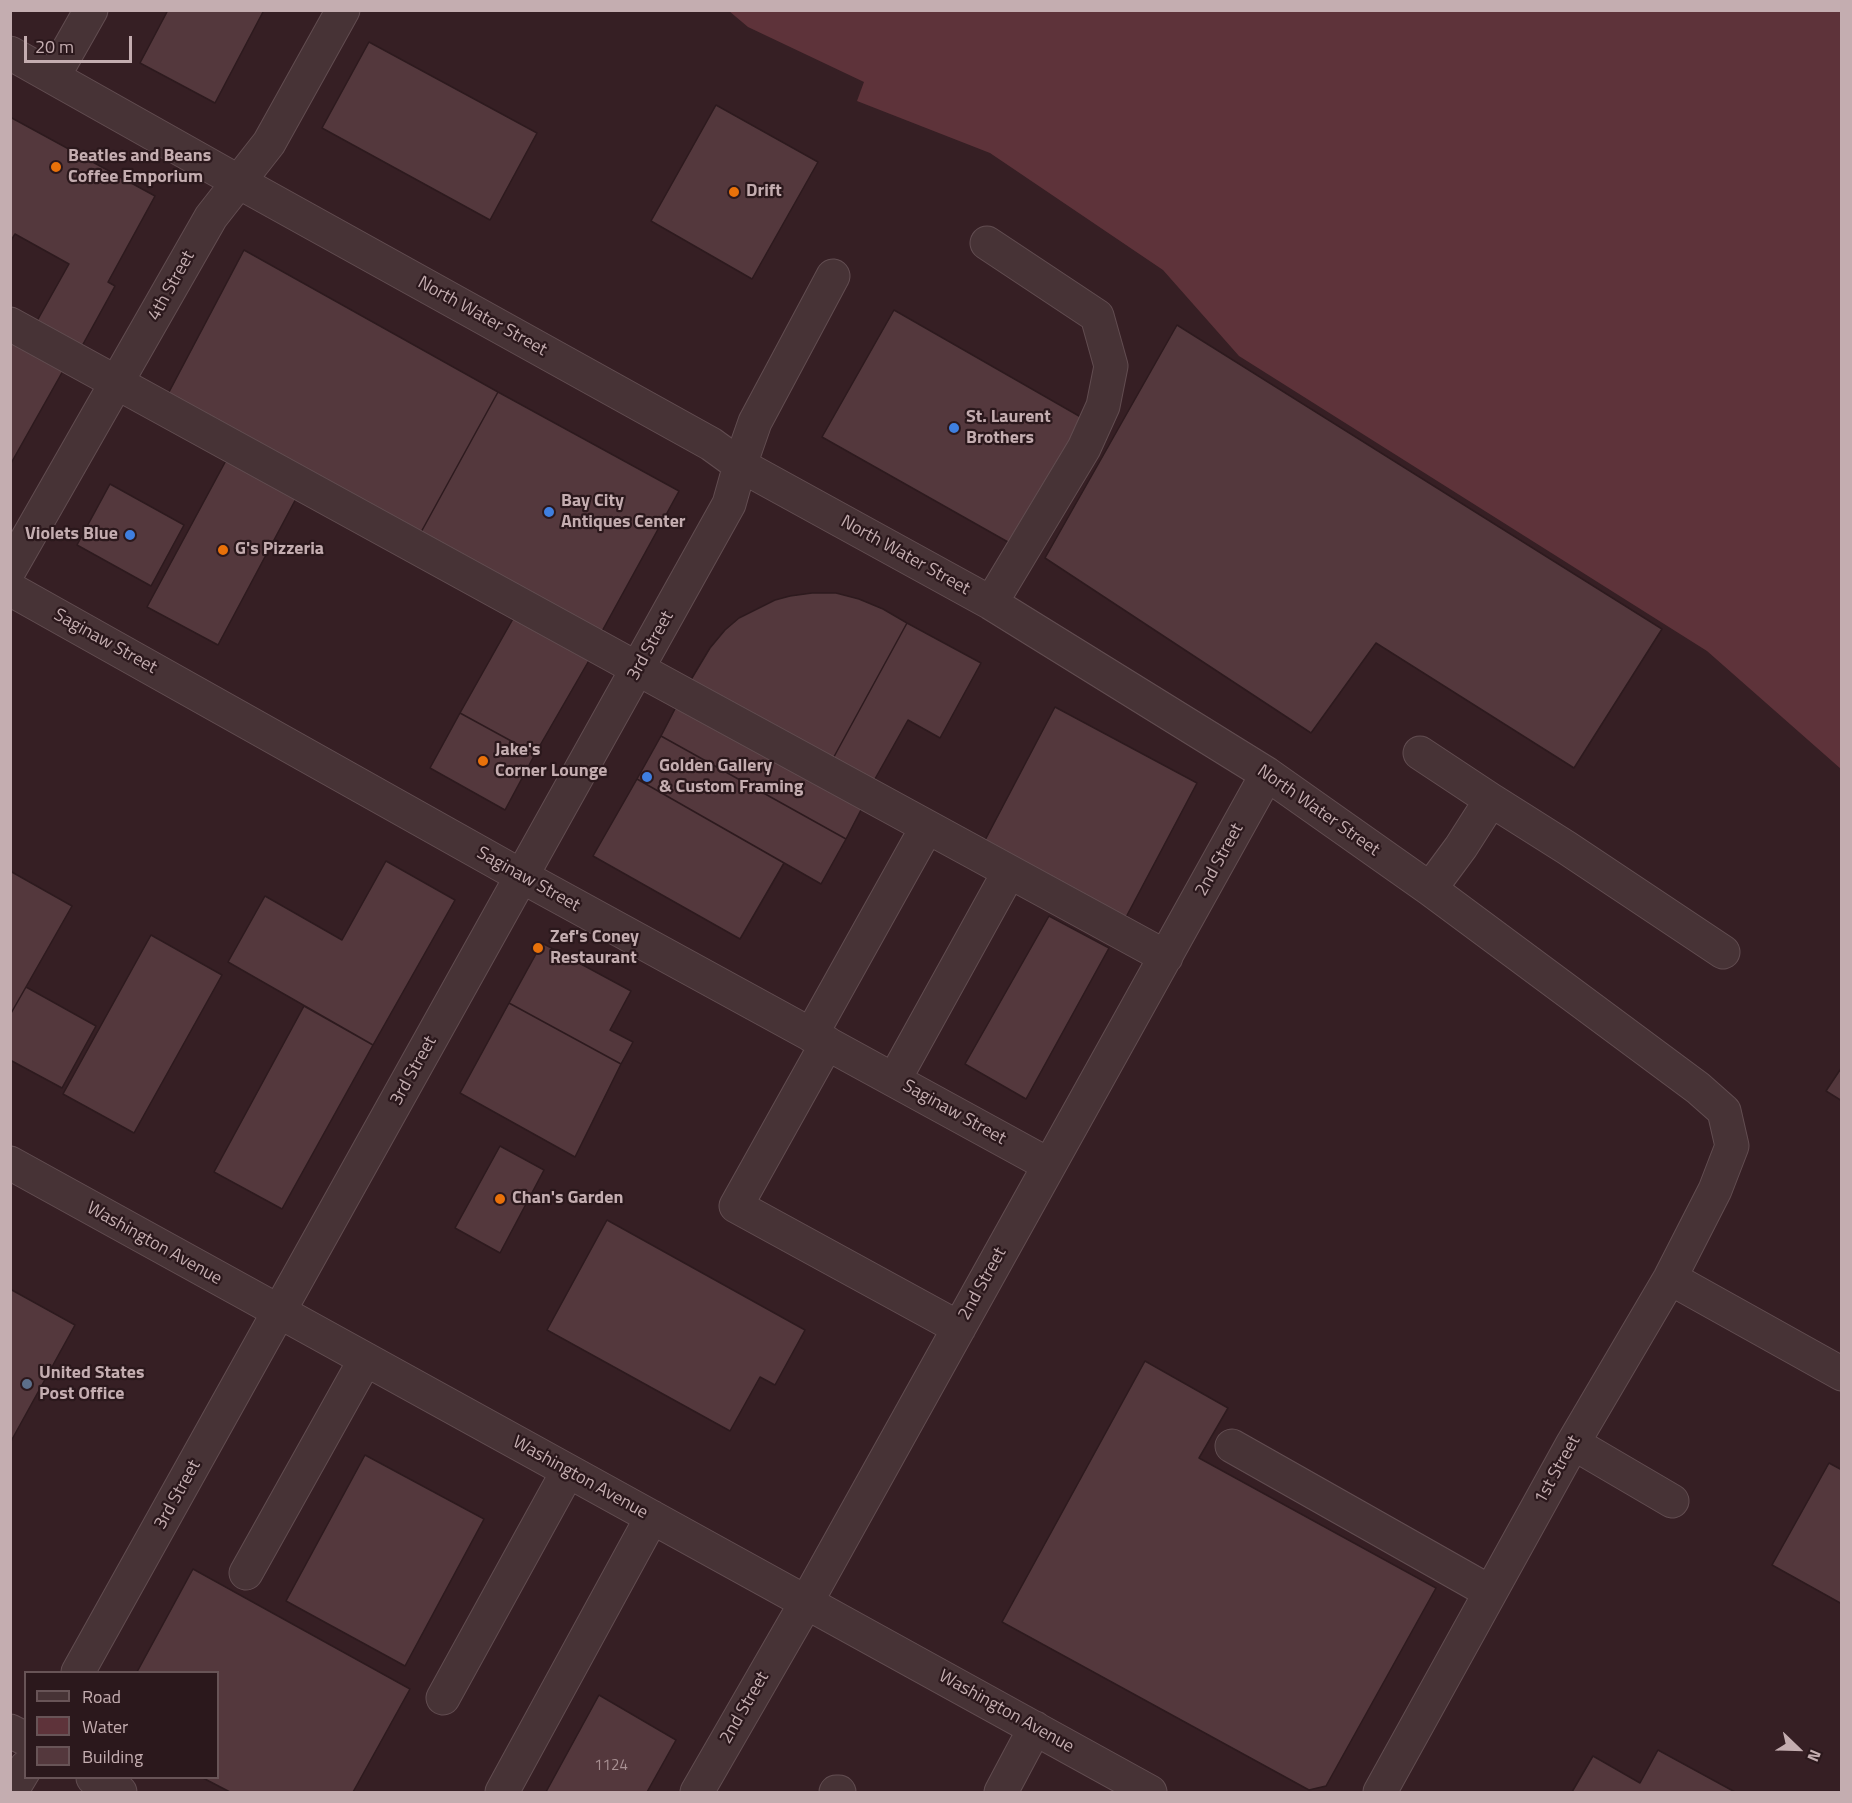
<!DOCTYPE html>
<style>
body{margin:0}
#map{position:relative;width:1852px;height:1803px;overflow:hidden;background:#361f24;font-family:"Titillium Web",sans-serif}
canvas{display:block}
.frame{position:absolute;inset:0;border:12px solid #c4adb0;pointer-events:none}
.legend{position:absolute;left:24px;top:1671px;width:195px;height:108px;box-sizing:border-box;background:#2b181c;border:2px solid #685457;margin:0;padding:8px 10px;list-style:none;font-size:18px;color:#c4adb0}
.legend li{display:flex;align-items:center;gap:12px;height:30px}
.legend b{width:30px;border:2px solid #685457}
.north{position:absolute;left:1768px;top:1719px;width:60px;height:60px;-webkit-text-stroke:4px #2b181c;paint-order:stroke;rotate:113deg;font-size:16px;font-weight:700;line-height:24px;text-align:center;color:#c4adb0}
.north::after{content:'';display:block;margin:auto;width:21px;height:27px;background:#c4adb0;clip-path:polygon(50% 0,100% 100%,50% 72%,0 100%)}
.scale{position:absolute;left:24px;top:36px;width:108px;height:27px;box-sizing:border-box;border:3px solid #c4adb0;border-top:0;padding-left:8px;font-size:18px;line-height:21px;white-space:nowrap;color:#c4adb0;-webkit-text-stroke:4px #2b181c;paint-order:stroke}
</style>
<div id="map">
<canvas width="1852" height="1803"></canvas>
<div class="frame"></div>
<ul class="legend">
<li><b style="height:8px;background:#473336"></b>Road</li>
<li><b style="height:16px;background:#5e333a"></b>Water</li>
<li><b style="height:16px;background:#54383d"></b>Building</li>
</ul>
<div class="north">N</div>
<div class="scale">20 m</div>
</div>
<script>
const g = document.querySelector('canvas').getContext('2d');
g.lineJoin = 'round';
function paint(path, color) { g.fillStyle = color; g.fill(path, 'evenodd'); }
function trace(path, color, width, dash) { g.strokeStyle = color; g.lineWidth = width; g.lineCap = dash ? 'butt' : 'round'; g.setLineDash(dash || []); g.stroke(path); }
function write(font, color, halo, rows, align = 'center') {
  g.font = font + ' "Titillium Web",sans-serif'; g.lineWidth = 4.5; g.setLineDash([]); g.textBaseline = 'middle'; g.strokeStyle = halo; g.fillStyle = color; for (const [text, x, y, turn = 0] of rows) {
    g.save(); g.translate(x, y); g.rotate((+turn || 0) * Math.PI / 180); g.textAlign = isNaN(turn) ? turn : align; if (halo) g.strokeText(text, 0, 0); g.fillText(text, 0, 0); g.restore();
  }
}
paint(new Path2D(`
 M729,11H1841V769L1707,651L1239,356L1163,270L990,153L857,101L864,82L748,27Z`), '#5e333a');
const building = new Path2D(`
 M168,10H264L215,103L140,63Z
 M369,42L537,133L490,220L322,128Z
 M716,105L818,162L752,279L651,221Z
 M10,117L155,196L108,282L115,286L82,346L37,321L69,264L15,234L10,242Z
 M244,250L498,392L420,534L168,394Z
 M894,310L1086,420L1015,546L822,437Z
 M1177,325L1662,629L1574,768L1376,643L1311,733L1045,558Z
 M10,339L64,369L10,465Z
 M498,392L679,491L601,633L420,534Z
 M229,455L299,493L218,645L147,607Z
 M110,484L184,525L151,586L77,545Z
 M812,593H836L859,599L883,609L907,623L830,764L689,683L710,648L725,630L739,618L775,600L790,596Z
 M514,617L595,650L535,754L460,713Z
 M907,623L981,663L940,738L908,720L871,786L830,764Z
 M677,705L862,808L846,839L661,736Z
 M1055,707L1197,783L1124,921L982,846Z
 M460,713L535,754L505,810L430,768Z
 M661,736L846,839L821,884L637,779Z
 M637,779L784,863L740,939L593,856Z
 M386,861L455,900L373,1045L228,962L265,896L342,940Z
 M10,871L72,906L10,1015Z
 M1049,916L1109,948L1026,1099L965,1064Z
 M151,935L222,975L134,1133L63,1094Z
 M542,943L631,991L610,1030L633,1042L621,1064L509,1003Z
 M26,987L96,1026L62,1088L10,1060V1015Z
 M509,1003L621,1064L575,1157L460,1093Z
 M304,1006L373,1045L282,1209L214,1172Z
 M1842,1067V1101L1826,1091Z
 M500,1146L544,1170L500,1253L455,1228Z
 M607,1220L805,1330L775,1385L760,1377L730,1431L547,1330Z
 M10,1289L75,1325L10,1443Z
 M1145,1361L1228,1408L1199,1458L1436,1588L1326,1786L1309,1790L1002,1622Z
 M365,1455L484,1519L405,1666L286,1601Z
 M1829,1463L1842,1470V1604L1772,1565Z
 M193,1569L410,1689L353,1792H230L203,1778H218V1672H137Z
 M599,1695L676,1740L647,1792H546Z
 M1658,1750L1735,1792H1572L1593,1756L1640,1783Z`);
paint(building, '#54383d');
trace(building, '#2d1a1e', 1.5);
const minor = new Path2D(`
 M10,53L239,182L711,444L740,465L991,603L1267,774L1430,889L1698,1088L1724,1111L1732,1146L1715,1190L1670,1278L1573,1443L1380,1792
 M53,77L91,10
 M987,243L1097,316L1111,366L1103,406L1084,448L991,603
 M10,324L638,669L1166,957
 M10,569L211,217L269,143L343,10
 M10,589L523,877L1049,1165
 M1420,753L1491,800L1461,847L1430,889
 M1491,800L1567,848L1723,952
 M811,1035L927,827
 M827,1043L736,1206L959,1328
 M894,1080L1009,872
 M10,1163C389,1375 771,1581 1150,1792
 M1670,1278L1842,1374
 M1573,1443L1672,1501
 M1232,1446L1490,1592
 M246,1573L365,1360
 M78,1672L729,504L740,465L755,422L833,276
 M443,1698L568,1471
 M10,1731L26,1739
 M93,1778L120,1792
 M11,1792L26,1767
 M502,1792L652,1517
 M697,1792L807,1601L1267,774
 M836,1792H839
 M1001,1792L1035,1728`);
trace(minor, '#624d51', 35);
trace(minor, '#473336', 33);
for (const [x, y, r, color] of [
 [56,167,6,"#e8710a"],
 [734,192,6,"#e8710a"],
 [954,428,6,"#3f7fe0"],
 [549,512,6,"#3f7fe0"],
 [130,535,6,"#3f7fe0"],
 [223,550,6,"#e8710a"],
 [483,761,6,"#e8710a"],
 [647,777,6,"#3f7fe0"],
 [538,948,6,"#e8710a"],
 [500,1199,6,"#e8710a"],
 [27,1384,6,"#5c6f8a"]
]) { const dot = new Path2D(); dot.arc(x, y, r, 0, 2 * Math.PI); g.fillStyle = color; g.fill(dot); trace(dot, '#2b181c', 2); }
write('15px', '#a89093', null, [
 ["1124",611,1766]
]);
write('bold 18px', '#c4adb0', '#2b181c', [
 ["Beatles and Beans",68,157],
 ["Coffee Emporium",68,178],
 ["Drift",746,192],
 ["St. Laurent",966,418],
 ["Brothers",966,439],
 ["Bay City",561,502],
 ["Antiques Center",561,523],
 ["Violets Blue",118,535,"right"],
 ["G's Pizzeria",235,550],
 ["Jake's",495,751],
 ["Corner Lounge",495,772],
 ["Golden Gallery",659,767],
 ["& Custom Framing",659,788],
 ["Zef's Coney",550,938],
 ["Restaurant",550,959],
 ["Chan's Garden",512,1199],
 ["United States",39,1374],
 ["Post Office",39,1395]
], 'left');
write('18px', '#c4adb0', '#2b181c', [
 ["4th Street",172,286,-61],
 ["North Water Street",482,317,29],
 ["North Water Street",905,556,29],
 ["Saginaw Street",105,642,29],
 ["3rd Street",651,646,-61],
 ["North Water Street",1318,811,35],
 ["2nd Street",1220,860,-61],
 ["Saginaw Street",528,880,29],
 ["3rd Street",414,1071,-61],
 ["Saginaw Street",954,1113,29],
 ["Washington Avenue",154,1244,29],
 ["2nd Street",983,1284,-61],
 ["1st Street",1558,1470,-61],
 ["Washington Avenue",580,1478,29],
 ["3rd Street",178,1495,-61],
 ["2nd Street",745,1708,-60],
 ["Washington Avenue",1006,1712,29]
]);
</script>
